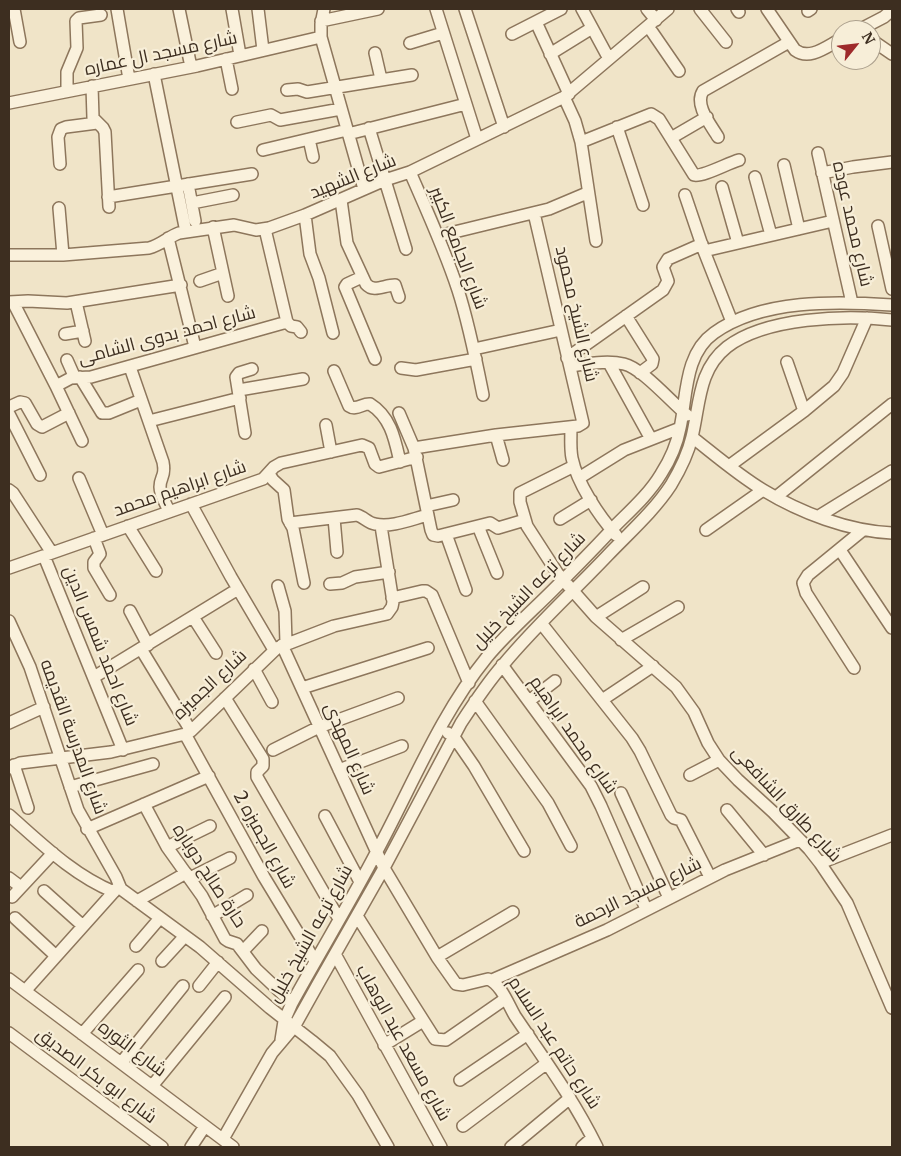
<!DOCTYPE html>
<meta charset="utf-8">
<style>
body{margin:0}
#map{position:relative;width:901px;height:1156px;overflow:hidden;background:#f0e4c8;font-family:Merriweather,serif}
canvas{display:block}
.frame{position:absolute;inset:0;border:10px solid #3d2e20;pointer-events:none}
.north{position:absolute;left:831px;top:20px;width:50px;height:50px;box-sizing:border-box;background:#f7eed8;border:1px solid #ada18e;border-radius:50%;rotate:61deg;font-size:14px;font-weight:700;line-height:20px;text-align:center;color:#3d2e20}
.north::after{content:'';display:block;margin:auto;width:18px;height:22px;background:#9e2a2b;clip-path:polygon(50% 0,100% 100%,50% 72%,0 100%)}
</style>
<div id="map">
<canvas width="901" height="1156"></canvas>
<div class="frame"></div>
<div class="north">N</div>
</div>
<script>
const g = document.querySelector('canvas').getContext('2d');
g.lineJoin = 'round';
function trace(path, color, width, dash) { g.strokeStyle = color; g.lineWidth = width; g.lineCap = dash ? 'butt' : 'round'; g.setLineDash(dash || []); g.stroke(path); }
function write(font, color, halo, rows, align = 'center') {
  g.font = font + ' Merriweather,Cairo,serif'; g.lineWidth = 4.5; g.setLineDash([]); g.textBaseline = 'middle'; g.strokeStyle = halo; g.fillStyle = color; for (const [text, x, y, turn = 0] of rows) {
    g.save(); g.translate(x, y); g.rotate((+turn || 0) * Math.PI / 180); g.textAlign = isNaN(turn) ? turn : align; if (halo) g.strokeText(text, 0, 0); g.fillText(text, 0, 0); g.restore();
  }
}
const street = new Path2D(`
 M14,9L20,42
 M117,9L129,79
 M179,9L191,67
 M232,9L240,55
 M258,9L263,50
 M324,9L321,24V37L364,189
 M436,9L477,139
 M465,9L504,127
 M582,9L609,59
 M647,9L656,20
 M700,9L726,42
 M737,9L739,12
 M767,9L795,50C810,61 827,46 841,39
 M808,11L811,9
 M321,21L378,9
 M536,22L569,94
 M648,26L679,71
 M859,30L884,17L892,10
 M512,34L561,9
 M871,38L876,43L892,54
 M410,43L443,33
 M375,53L381,79
 M550,54L592,28
 M226,59L232,89
 M154,74L186,232
 M92,86L93,118L103,128L105,132L109,207
 M287,90L298,89L307,92L412,75
 M67,91V72L77,48L76,21L79,18L101,15
 M564,97L575,121L581,142L596,241
 M9,103L197,66L321,37
 M237,122L271,115L280,120L341,109
 M617,127L643,205
 M369,128L406,249
 M348,134L466,104
 M718,137C711,125 694,105 703,91L789,42
 M671,138L707,117
 M309,139L313,157
 M581,142L651,114L659,119L694,175C703,177 728,163 739,160
 M263,150L347,130
 M818,153L852,303
 M60,164L58,137L61,129L66,127L97,123
 M784,165L799,229
 M410,172C427,211 445,250 458,290C469,324 476,360 483,395
 M822,173L853,167L892,162
 M755,177L771,235
 M188,184L195,221
 M722,187L738,243
 M685,195L704,251L732,322
 M108,197L252,174
 M341,200L347,243L366,284C374,293 384,285 395,285L399,297
 M192,203L233,195
 M59,208L63,255
 M305,215L310,254L319,278L333,333
 M878,226L892,289
 M213,227L228,296
 M265,229L287,322
 M438,236L549,209L587,193
 M168,238L195,347
 M704,251L833,221
 M9,255H63L149,248C161,245 168,237 179,233L234,225L256,230L269,228L305,215L385,180L410,172L564,97L668,9
 M362,277L347,284L345,287L375,359
 M200,281L223,273
 M9,302L28,301L67,303L181,285
 M13,302L56,386L82,441
 M76,302L85,341
 M626,316L653,359L652,364L640,373
 M287,322L291,326L297,327L301,332
 M65,334L83,331
 M474,349L561,330
 M567,358L663,290L668,281L663,267L668,259L702,244
 M67,360L75,378
 M787,362L804,411
 M609,363L651,439
 M570,366C587,364 607,360 624,364C642,368 671,402 687,415
 M130,367L163,462C166,477 160,476 160,487C160,495 166,504 169,511
 M401,368L416,370L476,359
 M334,371L349,406C356,411 363,403 370,404C391,417 395,440 400,462
 M80,377L102,413H109L141,400
 M56,386L71,378L91,377L287,322
 M239,390L303,379
 M9,407L20,402L25,403L37,424L42,427L69,413
 M399,413L414,448L431,530L433,535L438,536L490,523L498,528L525,520
 M9,414L40,475
 M149,421L240,398
 M326,425L331,452
 M571,427C571,437 570,448 572,458C577,483 599,516 616,535
 M245,433L236,377L239,373L252,369
 M496,435L503,460
 M692,437C715,455 738,475 763,490C801,513 848,531 892,533
 M414,448L496,435L578,426L583,423L534,213
 M574,466L520,493V502L527,526L558,574L596,617L676,687L694,712L708,743L719,760L738,780L773,812L809,849L820,863L847,903L892,1008
 M729,466L804,411L834,386L843,373L867,318
 M269,474L273,480L284,490L288,519L293,528L304,583
 M79,478L103,535
 M579,478L624,450L680,428
 M9,490L13,493L52,553
 M776,497L892,404
 M191,504L231,577L274,650
 M426,506L453,500
 M819,516L892,471
 M334,518L337,552
 M560,519L591,500
 M290,523L357,515C364,517 368,523 375,524C391,528 412,519 428,515
 M128,526L156,571
 M478,526L497,573
 M706,530L763,490
 M446,534L466,590
 M94,538L100,554L94,562V568L110,595
 M840,550L892,628
 M44,556L123,750
 M9,568L263,479L274,467L281,463L362,445L369,448L375,464L379,467L417,457
 M330,584L342,583L355,577L389,572
 M278,586L285,611L286,643
 M392,598L422,591H426L432,595L469,683
 M130,611L148,645
 M193,617L216,653
 M596,617L643,587
 M9,621L30,667L78,810L116,877L121,889L200,947L270,1008L312,1041L330,1056L358,1095L388,1147
 M541,623L632,738L640,751L671,815L674,818L681,820L710,877
 M621,640L678,607
 M282,645L384,868L437,957L456,984L463,985L488,979C501,984 508,1004 515,1016C544,1059 574,1100 597,1147
 M141,649L191,731
 M502,665L591,786L601,806L646,909
 M854,668L806,593L803,583L808,575L863,530
 M254,669L272,702
 M94,677L238,589
 M302,688L428,648
 M225,698L263,759V766L257,772V777L339,919
 M602,700L653,666
 M475,701L548,803L571,846
 M529,701L555,681
 M9,723L44,707
 M448,733L454,737L474,766L524,851
 M185,734L264,877L315,961
 M273,750L319,727L398,698
 M14,765L28,808
 M9,768L20,763L111,752L185,734L191,731L277,648L334,626L387,614L392,607L393,602L381,526
 M339,770L402,746
 M690,775L719,760
 M70,787L153,764
 M621,793L669,898
 M144,804L167,847L202,896L225,939L228,941L237,944L256,969L292,1003
 M727,810L764,855
 M9,815C42,844 73,875 114,892
 M325,816L360,882
 M87,829L209,776
 M167,847L210,826
 M820,863L892,835
 M9,878L21,887
 M190,878L230,858
 M44,891L83,926
 M12,897L53,853
 M137,901L186,873
 M212,916L247,895
 M357,916L435,1039L446,1040L505,999
 M15,918L56,956
 M136,946L160,918
 M243,951L262,931
 M335,954L441,1147
 M437,957L513,912
 M162,961L185,936
 M9,979L233,1147
 M492,980L607,930L725,870L800,840
 M199,986L218,962
 M25,991L119,886
 M9,1033L162,1147
 M82,1034L138,970
 M281,1040L284,1021L292,1003C320,952 350,903 377,851C412,786 440,715 487,657C507,633 531,612 553,590C574,569 595,548 615,526C631,510 649,494 661,474C670,460 677,444 680,428C687,397 684,354 714,333C761,299 837,301 892,305
 M384,1045L423,1021
 M121,1063L183,986
 M460,1080L528,1034
 M152,1086L225,997
 M463,1126L547,1063
 M223,1139L272,1053L294,1027L318,984L384,868L461,723C474,703 487,683 503,665C535,626 573,592 608,555C629,533 654,511 671,485C680,470 688,454 692,437C700,404 698,370 727,347C766,317 845,315 892,320
 M191,1147L205,1126
 M511,1147L570,1098
 M582,1147L592,1138`);
trace(street, '#8d765c', 14);
trace(street, '#faf1dc', 11);
write('18px', '#3d2e20', '#f7eed8', [
 ["شارع مسجد ال عماره",161,54,-12],
 ["شارع الشهيد",353,177,-22],
 ["شارع محمد عوده",852,224,77],
 ["شارع الجامع الكبير",458,248,69],
 ["شارع الشيخ محمود",576,314,77],
 ["شارع احمد بدوى الشامى",167,336,-15],
 ["شارع ابراهيم محمد",180,489,-19],
 ["شارع ترعه الشيخ خليل",529,591,-46],
 ["شارع احمد شمس الدين",100,646,68],
 ["شارع الجميزه",210,685,-43],
 ["شارع محمد ابراهيم",573,735,55],
 ["شارع المدرسة القديمه",73,737,70],
 ["شارع المهدى",349,749,66],
 ["شارع طارق الشافعى",786,804,47],
 ["شارع الجميزه 2",264,840,61],
 ["حارة صالح دوباره",209,876,57],
 ["شارع مسجد الرحمة",638,893,-26],
 ["شارع ترعه الشيخ خليل",311,934,-61],
 ["شارع مسعد عبد الوهاب",403,1043,61],
 ["شارع حاتم عبد السلام",554,1043,57],
 ["شارع الثوره",132,1049,37],
 ["شارع ابو بكر الصديق",96,1076,37]
]);
</script>
